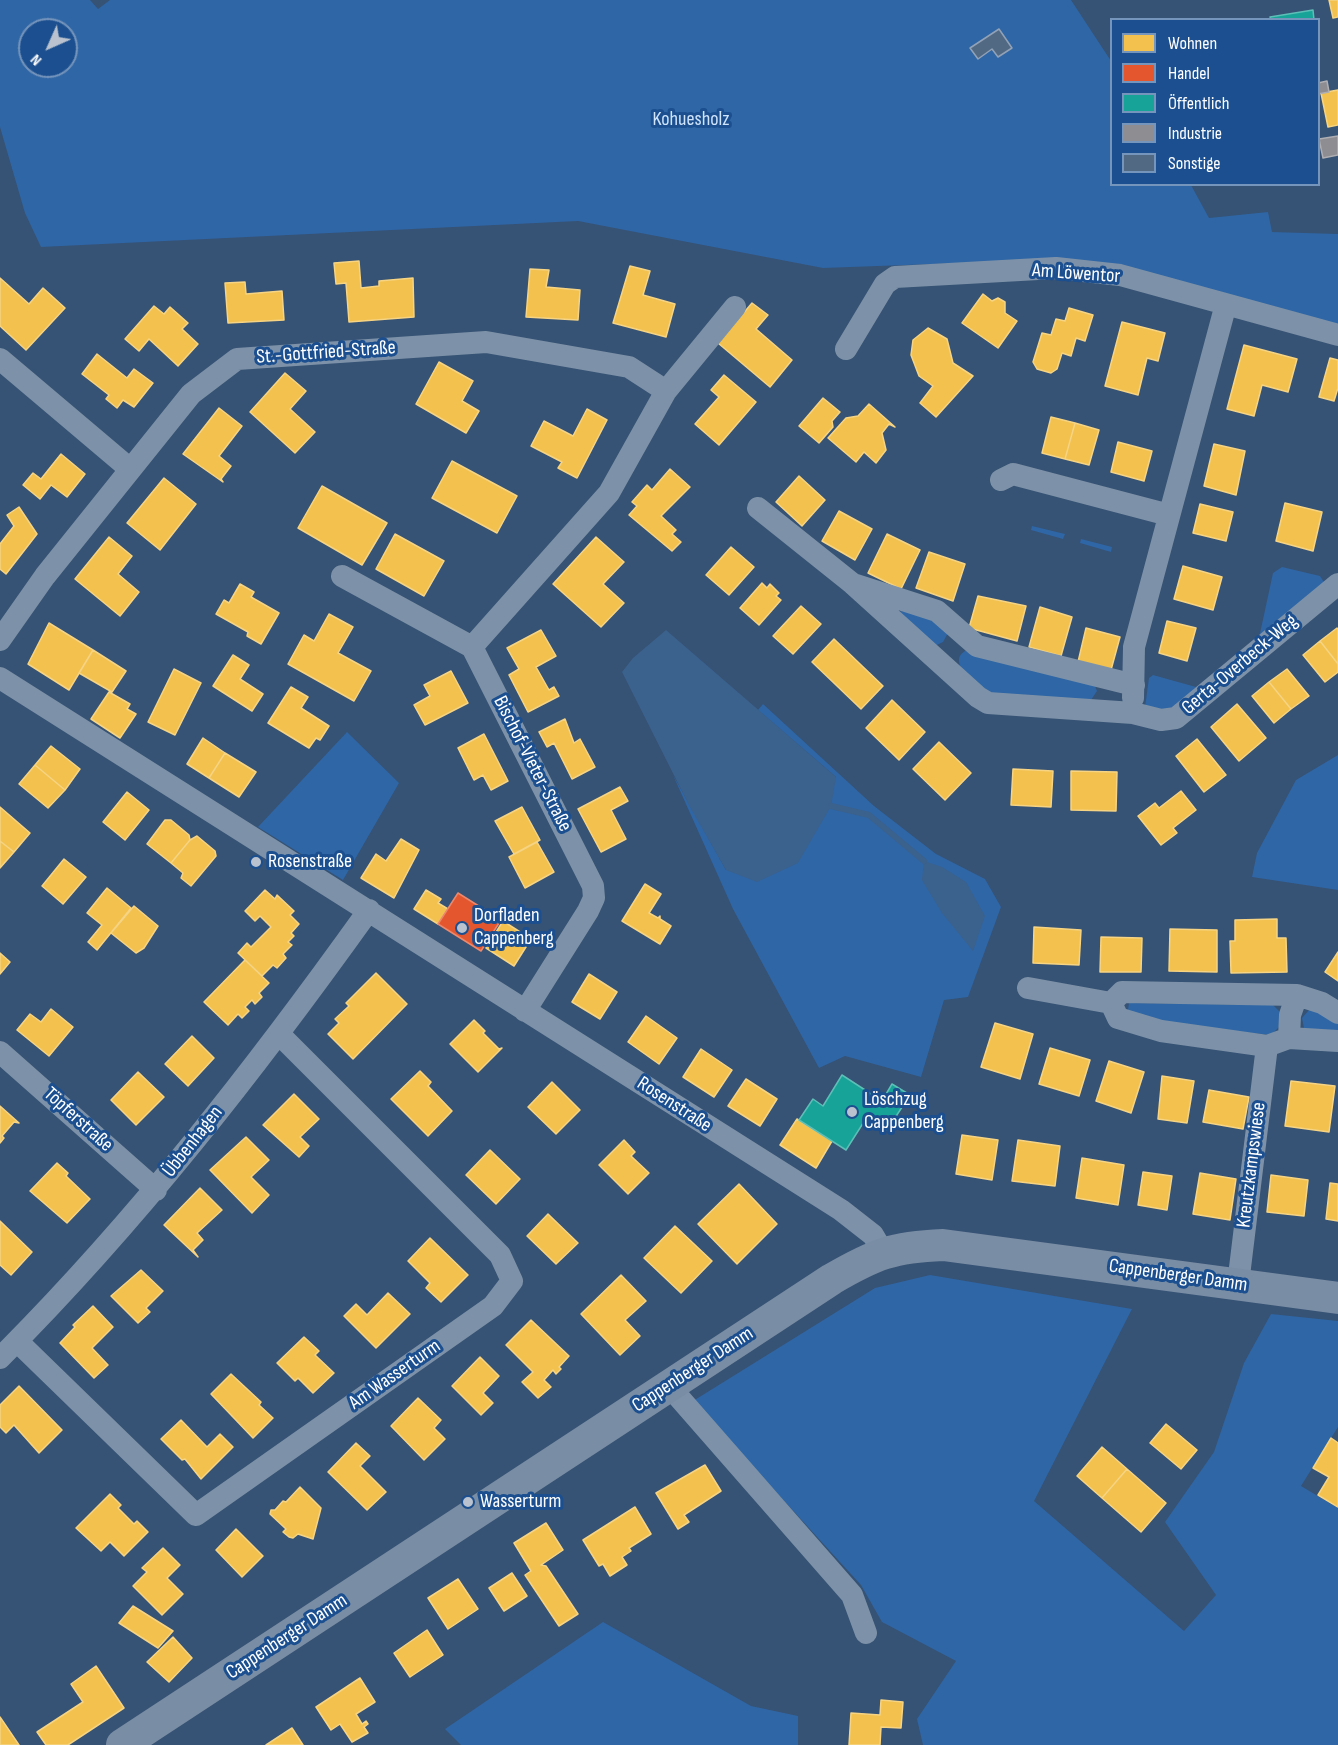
<!DOCTYPE html>
<meta charset="utf-8">
<style>
body{margin:0}
#map{position:relative;width:1338px;height:1745px;overflow:hidden;background:#365274;font-family:"Sofia Sans Condensed",sans-serif}
canvas{display:block}
.legend{position:absolute;left:1110px;top:18px;width:210px;height:168px;box-sizing:border-box;background:#1b4f8f;border:2px solid #7695bc;margin:0;padding:8px 10px;list-style:none;font-size:18px;color:#fff}
.legend li{display:flex;align-items:center;gap:12px;height:30px}
.legend b{width:30px;border:2px solid #7695bc}
.north{position:absolute;left:18px;top:18px;width:60px;height:60px;box-sizing:border-box;background:#1b4f8f;border:2px solid #7695bc;border-radius:50%;rotate:225deg;font-size:16px;font-weight:700;line-height:24px;text-align:center;color:#fff}
.north::after{content:'';display:block;margin:auto;width:21px;height:27px;background:#b9c2ce;clip-path:polygon(50% 0,100% 100%,50% 72%,0 100%)}
</style>
<div id="map">
<canvas width="1338" height="1745"></canvas>
<ul class="legend">
<li><b style="height:16px;background:#f2c14e"></b>Wohnen</li>
<li><b style="height:16px;background:#e4572e"></b>Handel</li>
<li><b style="height:16px;background:#17a398"></b>Öffentlich</li>
<li><b style="height:16px;background:#8d8d92"></b>Industrie</li>
<li><b style="height:16px;background:#526984"></b>Sonstige</li>
</ul>
<div class="north">N</div>
</div>
<script>
const g = document.querySelector('canvas').getContext('2d');
g.lineJoin = 'round';
function paint(path, color) { g.fillStyle = color; g.fill(path, 'evenodd'); }
function trace(path, color, width, dash) { g.strokeStyle = color; g.lineWidth = width; g.lineCap = dash ? 'butt' : 'round'; g.setLineDash(dash || []); g.stroke(path); }
function write(font, color, halo, rows, align = 'center') {
  g.font = font + ' "Sofia Sans Condensed",sans-serif'; g.lineWidth = 6; g.setLineDash([]); g.textBaseline = 'middle'; g.strokeStyle = halo; g.fillStyle = color; for (const [text, x, y, turn = 0] of rows) {
    g.save(); g.translate(x, y); g.rotate((+turn || 0) * Math.PI / 180); g.textAlign = isNaN(turn) ? turn : align; if (halo) g.strokeText(text, 0, 0); g.fillText(text, 0, 0); g.restore();
  }
}
paint(new Path2D(`
 M0,0H90L98,9L110,0H1071L1111,61L1112,184L1191,185L1209,218L1268,212L1272,232L1338,234V326L1044,260L823,268L578,221L41,247L25,213L0,127ZM30,30H66V66H30Z
 M1032,526L1065,534L1063,539L1031,530Z
 M1081,539L1112,547L1111,552L1080,543Z
 M1282,567L1320,576L1326,585L1259,638L1273,573Z
 M901,611L940,620L948,633L943,642L935,646L899,613Z
 M969,649L1095,686L1097,691L1091,700L988,695C977,685 942,660 969,649Z
 M1153,675L1196,687L1170,714L1145,707L1149,678Z
 M763,704L874,806L936,854L985,879L1001,907L968,997L944,1000L921,1077L845,1056L819,1068L733,909L673,775L726,870L836,777L758,710Z
 M347,732L399,783L343,880L258,827Z
 M1338,755V890L1252,877L1257,853L1296,780Z
 M1129,1003L1273,1005L1279,1011L1281,1025L1271,1035L1160,1023L1128,1010Z
 M1310,1009L1338,1019V1037L1304,1028L1302,1018Z
 M930,1275L1132,1309L1034,1501L1184,1631L1216,1595L1165,1522L1214,1452L1244,1363L1271,1314L1338,1321V1427L1301,1486L1338,1508V1745H923L917,1719L956,1661L882,1622L861,1585L693,1401L875,1288Z
 M603,1622L751,1706L798,1716V1745H461L445,1729Z`), '#2f66a5');
paint(new Path2D(`
 M666,630L836,777L831,806L798,863L757,882L726,870L690,807L622,672L633,658Z
 M924,861L942,867L966,882L985,916L973,951L942,913L922,880Z`), '#3b618d');
const homes = new Path2D(`
 M1329,0H1338V17L1333,18Z
 M1338,90V125L1328,127L1321,93Z
 M359,261L361,288L379,286V281L413,278L414,317L349,322L346,283L336,284L334,263Z
 M630,266L650,271L643,295L675,304L666,337L613,323Z
 M530,269L549,270L546,287L580,290L578,320L526,317Z
 M0,278L29,304L43,288L65,308L26,350L0,326Z
 M245,282L246,294L282,291L284,320L228,323L225,283Z
 M983,294L992,301L998,298L1005,302V313L1017,321L998,348L962,323Z
 M752,303L768,315L756,329L792,360L770,387L718,343Z
 M154,306L164,314L170,307L188,323L182,329L198,344L178,366L149,339L139,351L125,339Z
 M1069,308L1093,315L1085,341L1076,338L1071,356L1062,353L1057,369L1051,373L1037,369L1033,362L1042,333L1051,335L1056,319L1065,321Z
 M1122,322L1165,333L1158,361L1147,358L1138,395L1105,386Z
 M928,328L947,339L953,363L973,376L936,417L920,403L933,386L919,376L911,355L913,340Z
 M1244,345L1297,359L1288,392L1262,385L1254,416L1227,409Z
 M97,354L127,378L134,369L153,383L134,407L123,400L117,408L106,399L109,395L82,374Z
 M1330,358L1338,360V388L1334,401L1319,397Z
 M439,362L473,381L462,401L479,411L466,433L416,404Z
 M285,373L306,391L290,409L315,432L295,453L250,412Z
 M724,375L756,402L719,445L695,424L719,397L711,390Z
 M823,398L840,412L832,421L833,427L819,443L799,426Z
 M869,404L895,427L889,424L882,433L886,450L876,463L864,452L856,462L828,438L846,418L858,416Z
 M219,408L242,426L219,456L231,466L221,479L223,482L183,454Z
 M587,409L607,420L577,478L558,468L562,462L531,446L544,421L573,436Z
 M1051,417L1075,423L1065,459L1042,453Z
 M1075,423L1099,430L1089,465L1065,459Z
 M1118,442L1152,451L1144,481L1111,472Z
 M1214,444L1245,451L1236,495L1204,486Z
 M61,454L85,474L67,497L51,485L40,499L23,485L33,473L41,479Z
 M452,461L517,496L497,533L432,498Z
 M670,469L690,487L661,516L676,530L672,534L681,542L672,551L629,515L637,506L632,502L647,485L652,490Z
 M799,476L825,500L802,526L776,502Z
 M164,478L196,504L160,550L127,523Z
 M322,486L387,523L362,565L298,528Z
 M1285,503L1322,512L1313,551L1276,541Z
 M1200,504L1233,512L1226,541L1193,533Z
 M19,507L37,534L6,574L0,569V544L14,526L7,515Z
 M839,511L872,529L855,560L822,541Z
 M395,534L444,561L424,596L376,569Z
 M887,534L920,550L901,589L868,573Z
 M109,537L132,556L118,574L139,592L120,616L75,579Z
 M596,537L624,562L603,584L624,603L601,627L553,584Z
 M731,547L754,567L729,595L706,575Z
 M929,552L965,564L953,601L916,588Z
 M1183,566L1222,577L1213,610L1174,599Z
 M762,583L767,588L770,584L779,593L776,596L781,600L759,625L740,608Z
 M240,584L254,592L251,597L279,613L261,644L247,636L248,632L216,614L224,600L229,603Z
 M978,596L1026,606L1017,641L969,628Z
 M801,606L821,624L793,654L773,636Z
 M1040,607L1072,617L1061,656L1029,647Z
 M329,614L353,627L338,653L371,671L354,701L288,664L304,635L314,641Z
 M1167,621L1196,628L1187,661L1159,653Z
 M49,623L93,650L69,690L28,664Z
 M1086,628L1120,637L1111,670L1078,662Z
 M1337,628L1338,629V664L1320,641Z
 M541,630L556,656L536,667L549,690L554,687L559,696L528,712L509,675L519,669L507,648Z
 M834,639L883,686L861,709L812,662Z
 M1320,641L1338,664V672L1325,682L1303,655Z
 M93,650L126,671L112,692L79,673Z
 M233,655L249,665L240,679L263,694L252,711L213,686Z
 M174,669L201,683L175,735L148,722Z
 M1287,669L1309,696L1291,709L1269,682Z
 M451,671L468,703L425,725L414,705L430,696L424,685Z
 M1269,682L1291,709L1274,723L1252,696Z
 M291,687L308,697L301,708L329,726L320,740L316,738L309,748L268,723Z
 M109,692L130,704L127,709L136,714L120,738L91,719Z
 M892,700L925,732L899,760L866,728Z
 M1237,704L1266,738L1239,761L1211,727Z
 M565,719L574,743L580,739L595,767L572,779L554,743L547,747L539,732Z
 M484,734L508,781L491,790L483,775L474,780L458,748Z
 M203,738L225,753L209,778L187,764Z
 M1197,739L1226,775L1204,792L1176,756Z
 M939,742L971,773L945,800L913,769Z
 M51,746L80,769L65,790L35,765Z
 M225,753L256,772L239,797L209,778Z
 M35,765L65,790L48,808L19,784Z
 M1013,769L1053,771L1051,807L1011,805Z
 M1071,771L1117,772L1116,811L1071,810Z
 M620,787L628,801L611,810L626,839L601,852L578,809Z
 M1181,791L1196,810L1173,828L1177,833L1161,845L1138,816L1155,803L1159,808Z
 M127,792L149,810L125,840L103,822Z
 M0,807L30,833L14,852L0,841Z
 M522,807L540,840L514,854L495,821Z
 M165,820H171L189,835L190,840L171,863L147,844Z
 M197,836L215,851L216,856L191,886L181,878L183,873L171,863L190,840Z
 M401,839L419,850L394,898L361,878L376,854L386,861Z
 M0,841L14,852L0,868Z
 M537,842L554,872L525,888L509,857Z
 M64,859L86,877L63,904L42,886Z
 M645,884L661,894L649,913L658,918L660,916V919L671,926L660,944L622,921Z
 M107,888L131,908L97,950L88,942L102,925L87,913Z
 M265,890L275,899L277,895L294,911L290,915L299,924L291,933L294,936L288,942L292,945L283,954L286,958L277,968L273,965L262,976L238,953L247,943L251,947L271,927L260,916L255,921L245,911Z
 M426,890L441,899L438,903L448,909L438,924L414,909Z
 M134,906L158,926L144,948L136,953L111,933Z
 M1277,919V938H1286L1287,972L1231,973L1230,941H1235V920Z
 M503,921L531,939L514,966L486,948Z
 M1034,927L1081,930L1079,965L1033,963Z
 M1170,929L1217,930V972L1169,971Z
 M1101,937L1142,938L1141,972H1100Z
 M1338,952V981L1325,972Z
 M0,953L10,962L0,974Z
 M245,960L269,983L259,993L262,997L255,1004L252,1000L245,1007L249,1011L242,1018L238,1014L228,1025L204,1002Z
 M376,973L407,1004L353,1059L328,1034L339,1023L335,1019L349,1006L346,1003Z
 M589,974L617,992L600,1019L572,1002Z
 M51,1009L73,1027L49,1056L17,1030L30,1014L41,1022Z
 M646,1016L677,1038L659,1064L628,1042Z
 M474,1020L485,1031L483,1033L499,1049L502,1048L478,1072L450,1044Z
 M995,1023L1033,1034L1020,1079L981,1067Z
 M192,1036L214,1058L188,1086L165,1064Z
 M1050,1048L1090,1060L1079,1096L1039,1084Z
 M701,1049L732,1070L714,1097L683,1077Z
 M1109,1061L1144,1072L1131,1113L1096,1101Z
 M420,1071L431,1082L428,1086L452,1111L428,1136L391,1099Z
 M138,1072L164,1097L136,1125L111,1100Z
 M1162,1076L1194,1081L1187,1123L1158,1119Z
 M746,1079L777,1099L760,1126L728,1106Z
 M1291,1081L1335,1086L1329,1132L1285,1126Z
 M552,1082L580,1110L556,1134L528,1107Z
 M1209,1090L1249,1097L1243,1129L1203,1122Z
 M294,1094L319,1119L300,1137L309,1146L299,1157L263,1125Z
 M0,1106L19,1123L14,1122L2,1136L4,1138L0,1143Z
 M797,1119L832,1141L816,1168L780,1145Z
 M962,1135L998,1140L992,1180L956,1174Z
 M246,1137L269,1160L251,1177L269,1195L252,1213L210,1170Z
 M624,1140L635,1152L631,1156L649,1173L628,1194L599,1165Z
 M1018,1140L1060,1146L1055,1186L1012,1181Z
 M490,1150L520,1179L496,1204L466,1175Z
 M1082,1158L1124,1165L1118,1205L1076,1198Z
 M57,1163L68,1173L66,1176L90,1199L67,1223L30,1191Z
 M1143,1172L1172,1176L1167,1210L1138,1205Z
 M1200,1173L1236,1179L1230,1220L1193,1214Z
 M1271,1175L1308,1180L1304,1216L1267,1212Z
 M1330,1183L1338,1184V1221L1326,1219Z
 M739,1184L777,1224L737,1264L698,1224Z
 M200,1188L222,1210L197,1233L203,1240L193,1250L198,1257L164,1225Z
 M548,1214L578,1243L556,1264L527,1236Z
 M0,1221L32,1252L11,1275L0,1265Z
 M675,1226L712,1261L681,1293L644,1258Z
 M430,1238L468,1275L441,1302L426,1288L430,1283L408,1261Z
 M141,1270L163,1291L146,1308L150,1312L138,1323L111,1296Z
 M621,1275L646,1301L625,1320L640,1336L620,1355L581,1314Z
 M388,1293L410,1314L376,1348L344,1316L356,1304L367,1315Z
 M93,1306L113,1327L92,1348L108,1365L94,1378L60,1343L75,1327L73,1325Z
 M531,1320L569,1356L559,1367L561,1369L556,1374L553,1370L544,1380L551,1387L538,1398L522,1382L533,1372L506,1345Z
 M304,1337L319,1351L315,1355L334,1373L313,1393L298,1378L295,1381L277,1363Z
 M480,1357L499,1376L483,1393L493,1403L481,1415L452,1386Z
 M231,1374L261,1402L259,1405L273,1418L253,1438L211,1394Z
 M19,1386L62,1430L39,1453L14,1425L6,1433L0,1427V1405Z
 M418,1398L441,1420L434,1428L445,1439L424,1460L391,1426Z
 M181,1420L207,1447L220,1434L233,1447L201,1479L185,1459L182,1460L161,1439Z
 M1166,1424L1197,1450L1181,1469L1150,1443Z
 M1331,1438L1338,1443V1507L1318,1495L1329,1477L1313,1468Z
 M356,1443L370,1456L360,1466L386,1492L367,1510L328,1472Z
 M1102,1447L1127,1469L1102,1498L1077,1476Z
 M705,1465L721,1491L684,1515L689,1522L678,1529L656,1493Z
 M1127,1469L1166,1503L1141,1532L1102,1498Z
 M300,1487L321,1508L313,1539L298,1534L293,1538L289,1537L283,1532L286,1529L270,1514L271,1510H275L283,1501L286,1502Z
 M110,1494L121,1505L118,1508L134,1524L137,1521L148,1532L124,1556L110,1542L101,1551L76,1528Z
 M635,1507L651,1534L629,1548L631,1551L622,1557L627,1565L610,1576L603,1564L599,1566L583,1540Z
 M546,1523L563,1550L541,1565L546,1566L578,1614L559,1626L525,1575L531,1571L514,1543Z
 M236,1529L263,1556L242,1577L216,1550Z
 M163,1548L180,1565L167,1578L183,1594L162,1615L133,1586L147,1572L142,1568Z
 M512,1573L527,1596L504,1611L489,1588Z
 M458,1579L478,1609L448,1629L428,1598Z
 M133,1606L173,1631L158,1648L119,1623Z
 M427,1630L443,1655L410,1677L394,1653Z
 M173,1637L192,1658L169,1682L147,1662Z
 M96,1666L124,1708L68,1745H46L37,1732L83,1702L71,1684Z
 M360,1678L375,1702L356,1714L362,1724L366,1721L368,1724L364,1727L368,1733L352,1742L340,1724L331,1730L316,1707Z
 M881,1700L903,1702L901,1728L881,1727L880,1745H849L851,1713L880,1715Z
 M0,1717L19,1745H0Z
 M292,1728L303,1745H266Z`);
paint(homes, '#f2c14e');
trace(homes, '#f6d483', 1.5);
const shops = new Path2D(`
 M458,893L501,920L481,951L438,924Z`);
paint(shops, '#e4572e');
trace(shops, '#ec896d', 1.5);
const public = new Path2D(`
 M1313,10L1314,20H1271L1270,17Z
 M842,1075L882,1101L892,1084L910,1095L887,1130L867,1117L846,1150L799,1120L813,1099L823,1106Z`);
paint(public, '#17a398');
trace(public, '#5dbfb7', 1.5);
const industry = new Path2D(`
 M1327,81L1329,92L1318,94V83Z
 M1338,136V155L1323,158L1319,139Z`);
paint(industry, '#8d8d92');
trace(industry, '#afafb3', 1.5);
trace(new Path2D(`
 M831,806L869,815L924,861`), '#3b618d', 6);
const building = new Path2D(`
 M999,29L1012,48L998,57L992,49L978,59L970,48Z`);
paint(building, '#526984');
trace(building, '#92a2b6', 1.5);
trace(new Path2D(`
 M846,349L885,284L895,277L1056,268L1120,275L1338,335
 M0,359L130,469
 M1001,480L1013,474L1169,515
 M758,508L853,584L937,611L977,646L1134,685
 M342,576L472,647L593,886L594,898L588,911L525,1011
 M853,584L978,697L988,703L1133,713L1161,720L1176,718L1338,584
 M0,640L45,576L191,394L237,359L486,342L629,367L666,391
 M472,647L609,493L666,391L735,307
 M0,678L841,1210L873,1235L883,1252
 M1133,698L1134,647L1226,304
 M1028,988L1111,1003L1118,1018L1161,1031L1267,1046L1238,1284
 M1111,1003L1122,992L1297,995L1322,1003L1338,1013
 M1289,1038L1290,1015L1297,995
 M1267,1046L1289,1038L1338,1041
 M0,1052L156,1190
 M17,1341L196,1515L493,1306L512,1281L500,1255L280,1035
 M0,1358C137,1221 256,1068 369,910
 M669,1386L852,1595L866,1633`), '#7d92a8', 22);
trace(new Path2D(`
 M122,1745L832,1279C875,1254 893,1247 943,1245L1338,1298`), '#798da4', 32);
for (const [x, y, r, color] of [
 [256,862,6,"#b9c2ce"],
 [462,928,6,"#b9c2ce"],
 [852,1112,6,"#b9c2ce"],
 [468,1502,6,"#b9c2ce"]
]) { const dot = new Path2D(); dot.arc(x, y, r, 0, 2 * Math.PI); g.fillStyle = color; g.fill(dot); trace(dot, '#1b4f8f', 2); }
write('20px', '#cfe3fa', '#1b4f8f', [
 ["Kohuesholz",691,120]
]);
write('20px', '#fff', '#1b4f8f', [
 ["Am Löwentor",1076,274,4],
 ["St.-Gottfried-Straße",326,353,-4],
 ["Gerta-Overbeck-Weg",1240,665,-40],
 ["Bischof-Vieter-Straße",532,764,63],
 ["Rosenstraße",674,1105,33],
 ["Töpferstraße",78,1120,42],
 ["Übbenhagen",193,1142,-52],
 ["Kreutzkampswiese",1252,1165,-83],
 ["Cappenberger Damm",1178,1276,8],
 ["Cappenberger Damm",693,1370,-33],
 ["Am Wasserturm",395,1375,-35],
 ["Cappenberger Damm",287,1637,-33]
]);
write('20px', '#fff', '#1b4f8f', [
 ["Rosenstraße",268,862],
 ["Dorfladen",474,916],
 ["Cappenberg",474,939],
 ["Löschzug",864,1100],
 ["Cappenberg",864,1123],
 ["Wasserturm",480,1502]
], 'left');
</script>
